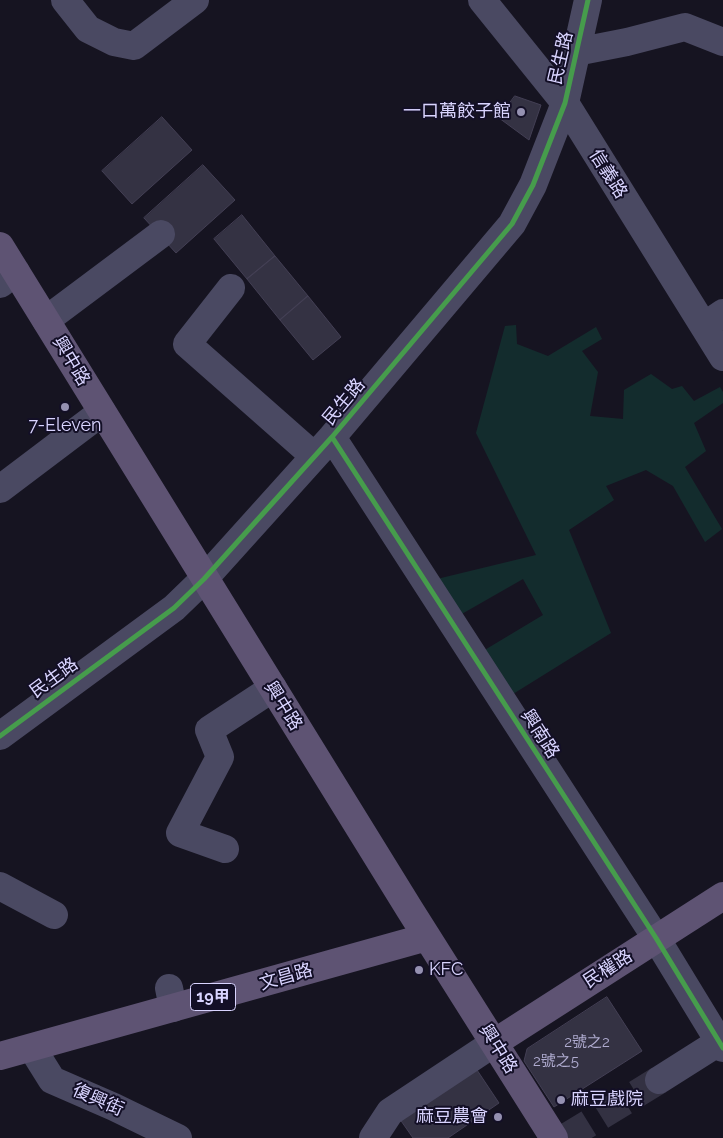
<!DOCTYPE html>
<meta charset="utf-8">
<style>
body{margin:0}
canvas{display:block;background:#161421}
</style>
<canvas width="723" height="1138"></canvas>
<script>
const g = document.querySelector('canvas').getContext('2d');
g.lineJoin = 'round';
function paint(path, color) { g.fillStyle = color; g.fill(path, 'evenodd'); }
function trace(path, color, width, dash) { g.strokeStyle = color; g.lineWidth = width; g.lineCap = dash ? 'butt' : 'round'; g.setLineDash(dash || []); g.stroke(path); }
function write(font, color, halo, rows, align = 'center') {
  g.font = font + ' Raleway,"Noto Sans TC",sans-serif'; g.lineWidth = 4; g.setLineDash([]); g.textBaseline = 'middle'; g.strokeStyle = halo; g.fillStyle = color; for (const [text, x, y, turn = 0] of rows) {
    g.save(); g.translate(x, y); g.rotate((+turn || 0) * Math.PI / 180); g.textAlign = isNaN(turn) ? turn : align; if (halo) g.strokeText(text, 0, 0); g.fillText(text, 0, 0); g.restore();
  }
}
paint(new Path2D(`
 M516,325L517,344L548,356L596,327L602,339L582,351L598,372L590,416L623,419L624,390L651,374L672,389L682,386L694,401L720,387L723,392V403L694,423L706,451L685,467L722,529L705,542L673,486L646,470L606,486L614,500L569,530L611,633L513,694L483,651L543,615L523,579L460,615L437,579L536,555L476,433L505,326Z`), '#132c2d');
const building = new Path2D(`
 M515,96L541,105L529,140L499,118Z
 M162,117L192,150L132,204L102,171Z
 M203,165L235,200L176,253L144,218Z
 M242,215L275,256L247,279L214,239Z
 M275,256L308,296L280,320L247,279Z
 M308,296L341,337L313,360L280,320Z
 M607,997L642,1051L554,1107L524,1061L527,1049Z
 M477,1070L499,1103L448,1138H413L397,1115Z`);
paint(building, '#343243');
trace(building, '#433f54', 1);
trace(new Path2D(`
 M565,1138L659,1080`), '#333142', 28, [28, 14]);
trace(new Path2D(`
 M65,0L88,29L114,42L134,46L195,0
 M482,0L565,103L723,357
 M576,52L627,42L685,27L723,42
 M0,284L16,272
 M231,288L187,344L314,456
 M46,320L161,234
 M704,326L723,313
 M332,437L656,938L723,1048
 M0,489L102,412
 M0,736L174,608L204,579L332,437L512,224L533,185L565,103L588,0
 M225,849L180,833L220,757L209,730L273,688
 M0,886L54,915
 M169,988L173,1008
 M32,1048L52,1080L114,1107L178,1138
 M659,1080L719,1042
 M373,1138L390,1112L494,1043`), '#4a4962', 28);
trace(new Path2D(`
 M0,246L410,910L554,1138
 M494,1043L723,896
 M0,1056L427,937`), '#5e5373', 28);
trace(new Path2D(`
 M332,437L656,938L723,1048
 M0,736L174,608L204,579L332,437L512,224L533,185L565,103L588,0`), '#469c4c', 5);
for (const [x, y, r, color] of [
 [521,112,5,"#9591b1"],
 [65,407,5,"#9591b1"],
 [419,970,5,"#9591b1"],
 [561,1100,5,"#9591b1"],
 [498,1117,5,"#9591b1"]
]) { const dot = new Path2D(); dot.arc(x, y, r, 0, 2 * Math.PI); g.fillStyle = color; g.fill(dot); trace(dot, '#130f26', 2); }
write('15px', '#b0acd0', null, [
 ["2號之2",587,1042],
 ["2號之5",556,1061]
]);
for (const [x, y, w] of [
 [213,997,45]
]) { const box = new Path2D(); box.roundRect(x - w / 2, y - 13.5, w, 27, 4); g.fillStyle = '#130f26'; g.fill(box); trace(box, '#d9d4ff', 1); }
write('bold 16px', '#d9d4ff', null, [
 ["19甲",213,997]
]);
write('18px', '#d9d4ff', '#130f26', [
 ["民生路",561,58,-77],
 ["信義路",608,174,58],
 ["興中路",71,361,59],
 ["民生路",344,402,-50],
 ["民生路",54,678,-36],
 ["興中路",283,706,58],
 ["興南路",540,734,57],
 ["民權路",608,969,-33],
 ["文昌路",286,977,-16],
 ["興中路",498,1049,58],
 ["復興街",98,1100,24]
]);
write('18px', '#d9d4ff', '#130f26', [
 ["一口萬餃子館",511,112],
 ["7-Eleven",65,426,"center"],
 ["KFC",429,970,"left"],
 ["麻豆戲院",571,1100,"left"],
 ["麻豆農會",488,1117]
], 'right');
</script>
